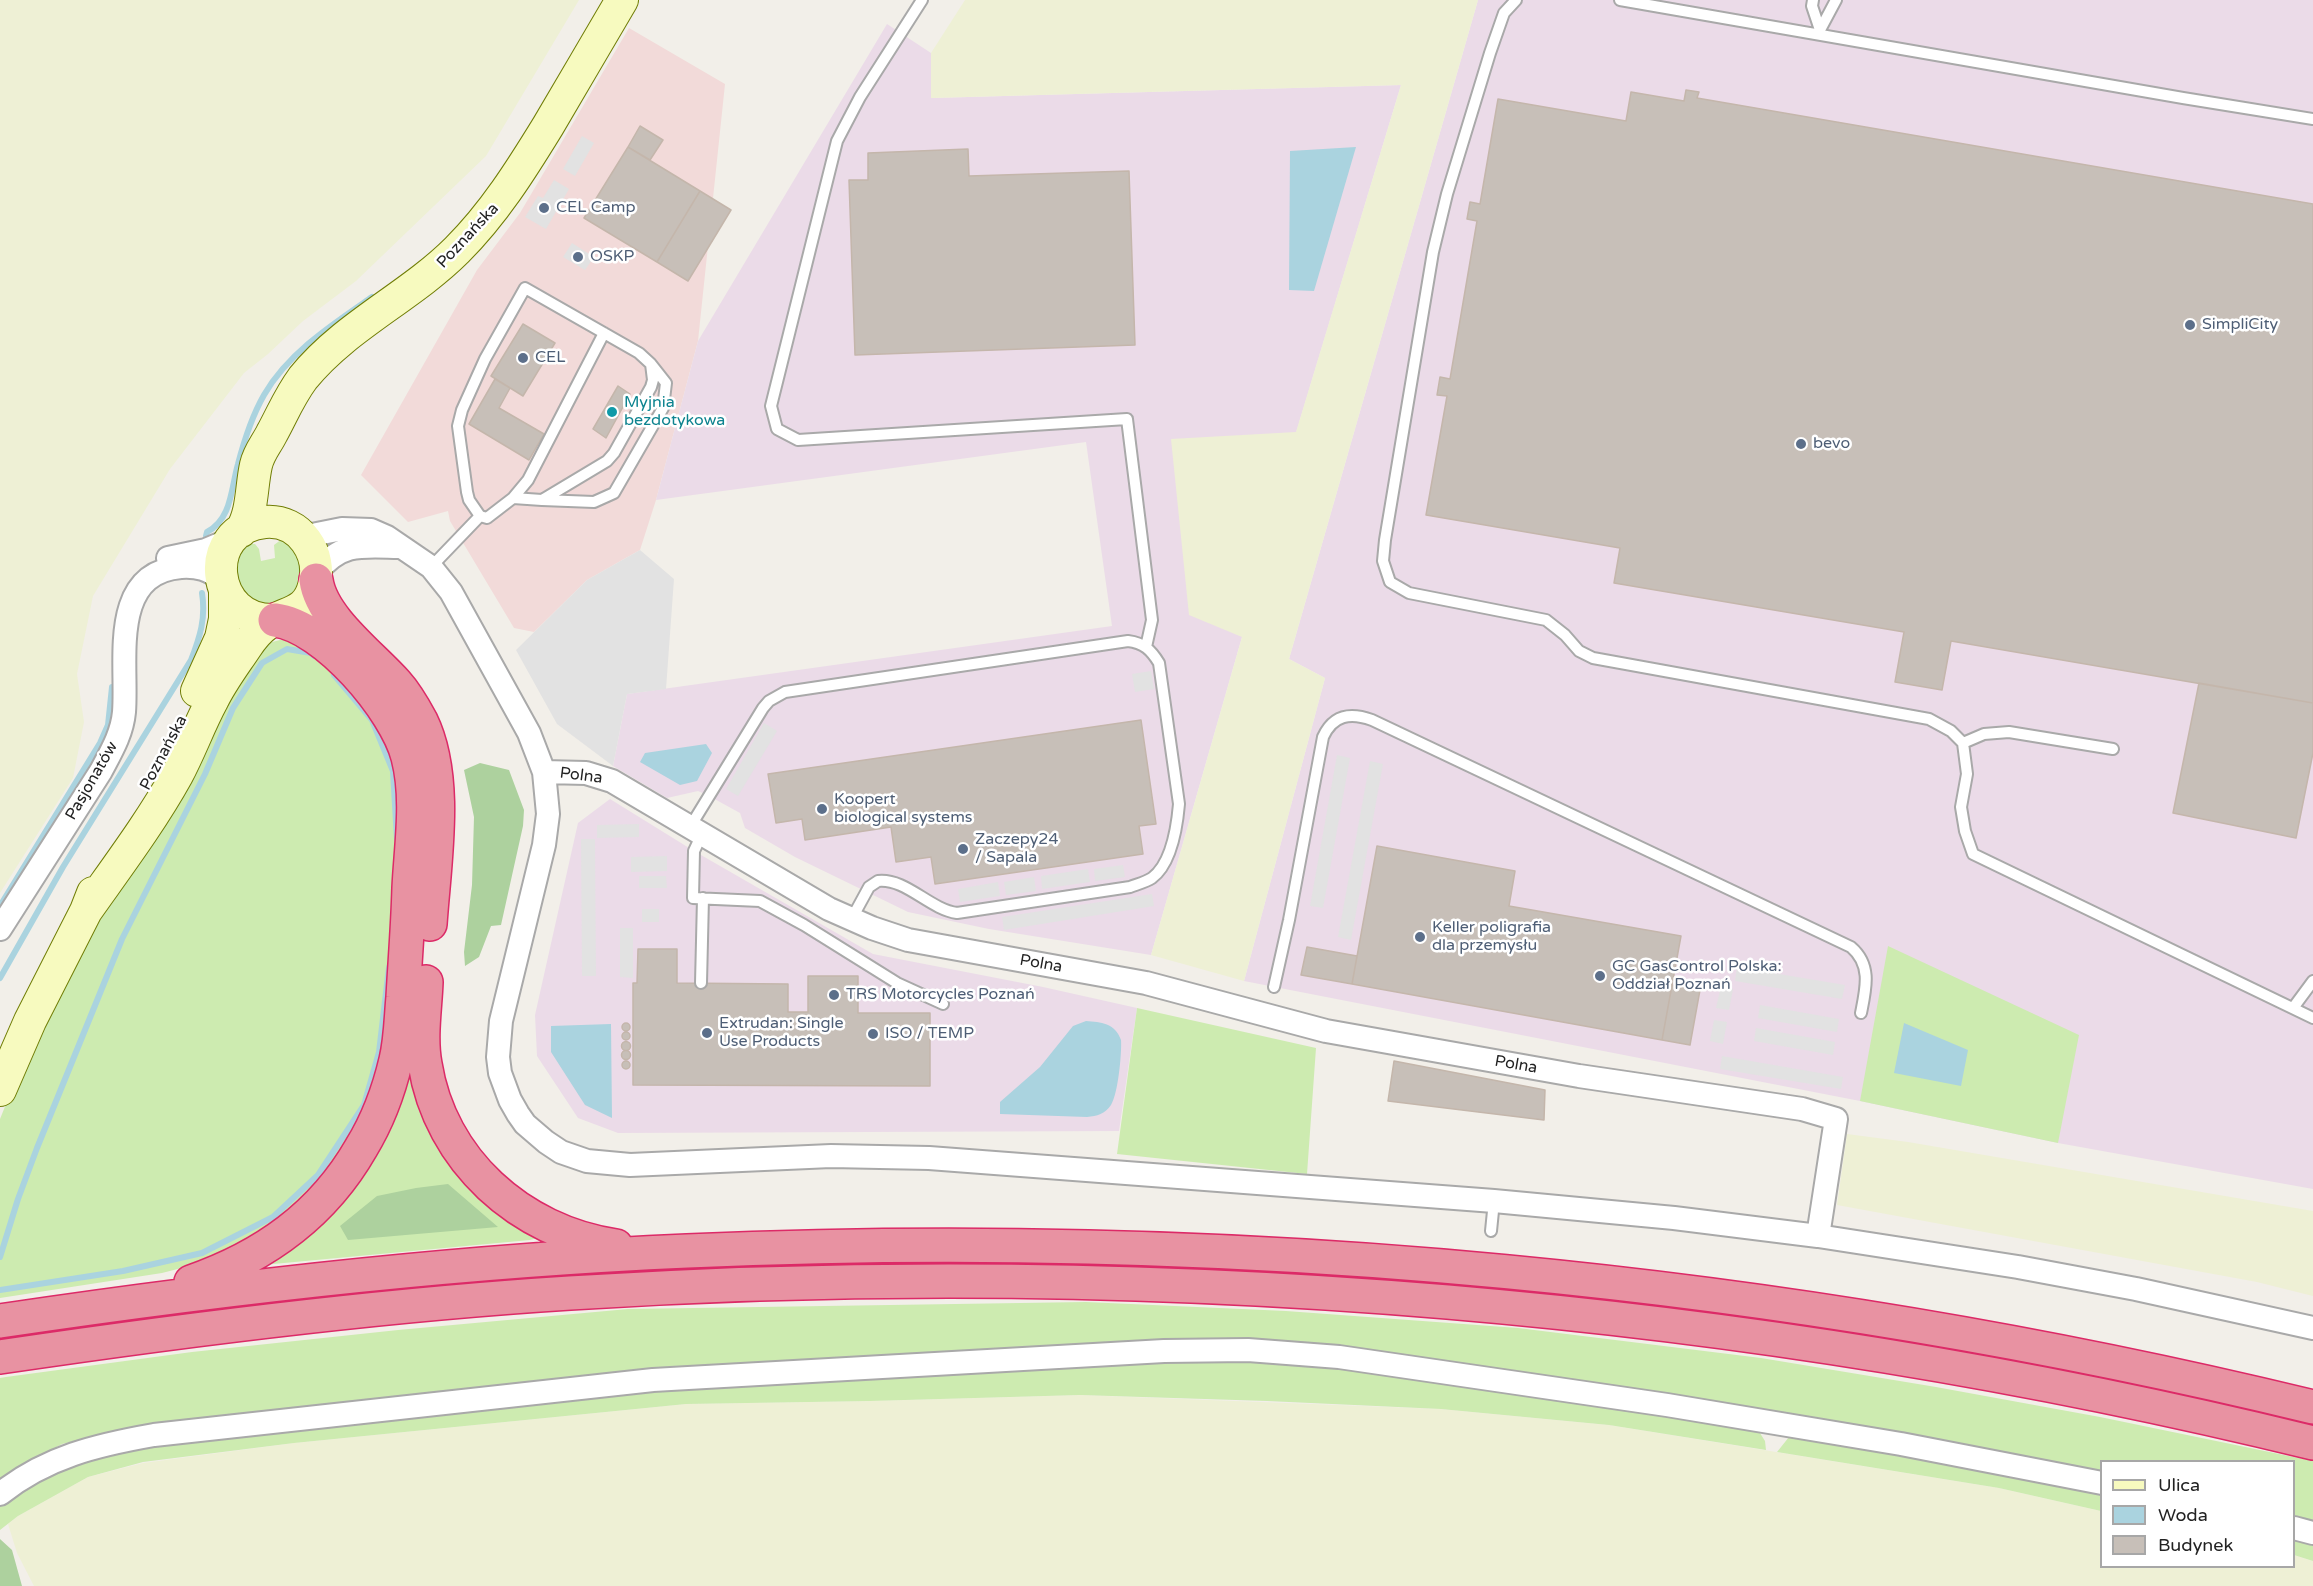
<!DOCTYPE html>
<meta charset="utf-8">
<style>
body{margin:0}
#map{position:relative;width:2313px;height:1586px;overflow:hidden;background:#f2efe9;font-family:"Varela Round",sans-serif}
canvas{display:block}
.legend{position:absolute;left:2100px;top:1460px;width:195px;height:108px;box-sizing:border-box;background:#fff;border:2px solid #a7a7a7;margin:0;padding:8px 10px;list-style:none;font-size:18px;color:#222}
.legend li{display:flex;align-items:center;gap:12px;height:30px}
.legend b{width:30px;border:2px solid #a7a7a7}
</style>
<div id="map">
<canvas width="2313" height="1586"></canvas>
<ul class="legend">
<li><b style="height:8px;background:#f7fabf"></b>Ulica</li>
<li><b style="height:16px;background:#aad3df"></b>Woda</li>
<li><b style="height:16px;background:#c7bfb8"></b>Budynek</li>
</ul>
</div>
<script>
const g = document.querySelector('canvas').getContext('2d');
g.lineJoin = 'round';
function paint(path, color) { g.fillStyle = color; g.fill(path, 'evenodd'); }
function trace(path, color, width, dash) { g.strokeStyle = color; g.lineWidth = width; g.lineCap = dash ? 'butt' : 'round'; g.setLineDash(dash || []); g.stroke(path); }
function write(font, color, halo, rows, align = 'center') {
  g.font = font + ' "Varela Round",sans-serif'; g.lineWidth = 5; g.setLineDash([]); g.textBaseline = 'middle'; g.strokeStyle = halo; g.fillStyle = color; for (const [text, x, y, turn = 0] of rows) {
    g.save(); g.translate(x, y); g.rotate((+turn || 0) * Math.PI / 180); g.textAlign = isNaN(turn) ? turn : align; if (halo) g.strokeText(text, 0, 0); g.fillText(text, 0, 0); g.restore();
  }
}
paint(new Path2D(`
 M629,28L725,84L698,341L656,500L640,550L587,580L534,632L514,628L450,521L448,511L408,522L361,475L477,270L520,213Z`), '#f2dad9');
paint(new Path2D(`
 M1478,0H2313V1189L2058,1143L1860,1101L1244,981L1325,678L1289,659Z
 M887,24L931,53L932,98L1401,85L1296,433L1242,637L1151,955L989,929L908,912L795,857L745,828L740,813L709,796L698,791L667,798L613,766L627,694L1112,626L1086,442L656,500L698,341Z
 M610,799L694,851L873,954L1043,987L1137,1008L1119,1131L618,1133L578,1118L537,1056L535,1015L578,823Z`), '#ebdbe8');
paint(new Path2D(`
 M0,0H579L486,156L356,281L303,321L268,354L244,373L170,469L93,596L77,674L84,722L73,778L0,893Z
 M965,0H1478L1289,659L1325,678L1244,981L1151,955L1242,637L1189,615L1171,439L1296,432L1401,85L931,98V53Z
 M1847,1134L1908,1142L2313,1211V1296L2257,1282L1837,1205Z
 M1080,1395L1441,1409L1609,1425L1999,1488L2101,1511L2102,1566H2294V1555L2313,1561V1586H34L17,1553L8,1524L18,1516L88,1477L143,1463L294,1443L686,1404L870,1401Z`), '#eef0d5');
paint(new Path2D(`
 M282,539L293,546L303,572C291,603 288,605 255,603L237,585L236,559L246,544H255L259,549L261,561L275,558L274,545Z
 M288,638L306,641L365,698L404,785L384,1065L360,1131L311,1193L255,1237L197,1264L162,1273L0,1298V1119L6,1104L87,937L253,652L272,642Z
 M1888,946L2079,1035L2058,1143L1860,1101Z
 M1137,1008L1316,1048L1307,1174L1117,1154Z
 M410,1044L415,1075L545,1236L530,1240L252,1266L283,1247Z
 M1086,1302L1286,1311L1518,1328L1761,1358L1936,1387L2100,1417L2313,1461V1522L2294,1517V1462H2102L2101,1473L1584,1383L1383,1352L1248,1339L1132,1341L755,1363L555,1380L354,1402L121,1430L62,1444L17,1468L0,1481V1378L6,1377L192,1352L398,1330L628,1309Z
 M1191,1359L1267,1361L1391,1374L1758,1430L1765,1441L1766,1450L1609,1425L1441,1409L1267,1401L1080,1395L870,1401L686,1404L294,1443L143,1462L88,1477L18,1516L0,1530V1506C32,1477 73,1464 113,1450L645,1389Z
 M1800,1435L2101,1494V1511L1999,1488L1777,1452L1789,1437Z
 M2294,1537L2313,1542V1561L2294,1555Z`), '#cdebb0');
paint(new Path2D(`
 M480,763L509,770L524,810L523,826L501,925L491,926L479,957L465,966L464,952L472,885L474,817L464,770Z
 M448,1184L498,1227L348,1240L340,1226L377,1196L416,1188Z
 M0,1539L12,1550L22,1586H0Z`), '#add19e');
paint(new Path2D(`
 M582,136L594,143L575,176L563,169Z
 M554,180L569,189L546,229L525,217L538,196L543,198Z
 M572,243L594,257L585,270L563,257Z
 M640,550L674,579L666,689L627,694L613,766L557,724L516,650L587,580Z
 M1151,671L1154,689L1135,692L1132,674Z
 M764,723L777,731L738,796L726,789Z
 M1337,755L1350,758L1323,908L1310,906Z
 M1370,761L1383,764L1351,940L1338,937Z
 M639,824V837L597,838V825Z
 M581,839H595L596,976H582Z
 M667,856V871L631,872V857Z
 M1123,865L1125,877L1095,881L1094,869Z
 M1088,869L1090,882L1042,889L1041,876Z
 M639,876H666L667,888H639Z
 M1034,877L1036,891L1006,895L1004,882Z
 M998,882L1000,896L960,902L958,889Z
 M1152,894L1154,906L1004,930L1002,917Z
 M642,909H659V922H642Z
 M620,928H633V978L620,977Z
 M1737,967L1845,985L1842,999L1735,981Z
 M1721,986L1733,989L1729,1010L1716,1008Z
 M1760,1005L1839,1019L1837,1032L1758,1018Z
 M1714,1020L1727,1022L1723,1044L1710,1041Z
 M1756,1028L1835,1042L1833,1055L1754,1041Z
 M1722,1056L1843,1077L1841,1089L1720,1069Z`), '#e2e2e2');
paint(new Path2D(`
 M1356,147L1314,291L1289,290L1290,151Z
 M706,744L712,753L697,781L680,785L640,762L645,753Z
 M1086,1021C1101,1022 1115,1023 1121,1040C1122,1053 1118,1094 1111,1105C1105,1114 1097,1116 1087,1117L1000,1114V1102L1040,1067L1073,1026Z
 M1904,1023L1968,1050L1961,1086L1894,1073Z
 M611,1024L612,1118L585,1105L551,1052V1026Z`), '#aad3df');
trace(new Path2D(`
 M206,536L207,532C232,519 231,488 238,464C244,441 252,416 264,395C288,353 333,324 372,297
 M334,675L372,720L393,771L397,839
 M0,906L100,743L108,725L112,687
 M0,978L63,867L191,660C200,637 206,618 202,593
 M0,1257L18,1199L37,1148L122,939L205,774L233,708L262,663L287,649L311,653L314,656
 M0,1290L123,1271L202,1253L273,1217L318,1175L364,1105L379,1052L389,967`), '#aad3df', 6);
const building = new Path2D(`
 M1686,90L1699,92L1697,98L2313,204V703L1951,641L1942,690L1895,682L1904,632L1614,583L1620,548L1426,515L1447,396L1437,395L1440,377L1450,379L1477,221L1467,219L1470,202L1480,204L1498,99L1626,121L1631,92L1684,101Z
 M640,126L663,140L650,160L628,147Z
 M628,147L700,191L657,262L584,218Z
 M968,149L969,176L1129,171L1135,345L855,355L849,180H868V153Z
 M700,191L731,210L688,281L657,262Z
 M523,324L555,343L523,396L491,376Z
 M495,379L510,388L499,408L544,434L529,460L469,424Z
 M618,386L630,394L606,438L593,429Z
 M2199,683L2313,703V753L2296,838L2173,813Z
 M1141,720L1156,824L1139,826L1143,854L935,884L931,857L896,862L891,827L805,840L802,819L776,823L768,774Z
 M1377,846L1515,871L1509,906L1681,936L1662,1040L1352,984Z
 M1307,947L1357,956L1352,984L1301,975Z
 M638,949H677V983L788,984V1012H808V976H858V1013H930V1086L633,1085V983H637Z
 M1672,985L1700,990L1690,1045L1662,1040Z
 M622 1027a4 4 0 1 1 8 0a4 4 0 1 1-8 0Z
 M622 1036a4 4 0 1 1 8 0a4 4 0 1 1-8 0Z
 M621.5 1046a4.5 4.5 0 1 1 9 0a4.5 4.5 0 1 1-9 0Z
 M621.5 1055a4.5 4.5 0 1 1 9 0a4.5 4.5 0 1 1-9 0Z
 M622 1065a4 4 0 1 1 8 0a4 4 0 1 1-8 0Z
 M1394,1061L1545,1090L1544,1120L1388,1101Z`);
paint(building, '#c7bfb8');
trace(building, '#c4b6ab', 1.5);
const lane = new Path2D(`
 M922,0L860,97L837,141L771,406L777,429L798,440L1127,419L1152,620L1146,647
 M1516,0L1504,13L1490,53L1447,194L1433,252L1385,540L1383,561L1390,582L1409,593L1546,620L1565,635L1579,651L1593,658L1929,719L1951,731L1963,743L1967,774L1961,807L1965,831L1973,854L2313,1018
 M1620,0L2183,98L2313,119
 M1813,0L1812,6L1820,30L1836,0
 M513,498L542,500L607,461L614,453L651,387L653,380L651,364L639,353L525,288L485,359L462,410L458,426L467,492L469,500L480,516L487,518L513,498L528,480L604,333
 M542,500L594,502L614,493L663,408L666,383L651,364
 M431,567L480,516
 M1963,743L1984,734L2009,732L2113,749
 M690,827L763,708L769,701L785,692L1128,641C1144,643 1151,650 1159,663L1179,804C1177,827 1172,863 1152,878C1146,882 1138,884 1130,887L957,913C929,909 906,878 878,881L869,887L851,920
 M702,834L694,851L693,898L760,901L804,925L897,983L943,1004
 M701,983L703,898
 M1274,987L1289,920L1323,737C1333,715 1350,712 1372,720L1851,947C1872,965 1866,988 1861,1013
 M2293,1008L2313,981
 M1491,1231L1494,1201`);
const street = new Path2D(`
 M299,533L312,535L342,529L371,530L387,537L431,567L451,592L529,733L544,772L548,814L544,845L501,1021L498,1057L500,1073L510,1100L518,1114L525,1124L546,1142L561,1152L587,1161L630,1165L831,1156L929,1158L1494,1201L1674,1218L1818,1236L2018,1267L2136,1289L2313,1328
 M168,558L206,550L232,539
 M317,572C341,542 362,546 398,547
 M544,772L586,773L612,781L829,909L872,928L908,940L1146,983L1326,1031L1579,1076L1802,1109L1836,1119L1818,1236
 M0,929L101,771C111,752 122,734 124,712C128,663 108,573 181,567C197,566 210,569 222,581
 M0,1494C46,1457 97,1445 154,1435L653,1380L1164,1351L1248,1350L1339,1357L1667,1405L1901,1444L2102,1483
 M2294,1528L2313,1533`);
const secondary = new Path2D(`
 M241,531C253,512 251,487 256,465C259,452 266,445 272,433C283,413 289,397 303,378C345,326 410,297 457,250C494,213 521,170 548,126C573,84 597,42 622,0
 M197,691L221,638L225,619V591
 M86,911C117,867 151,822 177,775C190,751 199,725 212,701C221,682 234,665 246,647C252,638 258,630 267,624C286,611 307,614 314,586C323,554 300,519 265,522C200,528 210,623 275,620
 M0,1090L30,1021L86,911L93,893`);
const highway = new Path2D(`
 M316,580C321,618 371,655 396,683C406,694 414,708 421,721C449,778 434,863 430,924
 M426,982C425,1009 420,1037 425,1064C440,1160 520,1232 616,1246
 M191,1282C263,1257 322,1216 361,1148C377,1122 389,1090 396,1060C401,1039 401,1018 403,997C405,961 408,925 409,888C411,846 419,799 408,757C396,710 325,626 275,620
 M0,1321C228,1287 457,1261 687,1251C1232,1227 1783,1278 2313,1407
 M0,1357C189,1329 379,1305 570,1293C1152,1256 1747,1304 2313,1443`);
trace(lane, '#a9a9a9', 14);
trace(street, '#a9a9a9', 26);
trace(secondary, '#707d05', 34);
trace(highway, '#dc2a67', 36);
trace(lane, '#fff', 10);
trace(street, '#fff', 22);
trace(secondary, '#f7fabf', 32);
trace(highway, '#e892a2', 33);
for (const [x, y, r, color] of [
 [544,208,6,"#5c6f8a"],
 [578,257,6,"#5c6f8a"],
 [2190,325,6,"#5c6f8a"],
 [523,358,6,"#5c6f8a"],
 [612,412,6,"#0f9aa8"],
 [1801,444,6,"#5c6f8a"],
 [822,809,6,"#5c6f8a"],
 [963,849,6,"#5c6f8a"],
 [1420,937,6,"#5c6f8a"],
 [1600,976,6,"#5c6f8a"],
 [834,995,6,"#5c6f8a"],
 [707,1033,6,"#5c6f8a"],
 [873,1034,6,"#5c6f8a"]
]) { const dot = new Path2D(); dot.arc(x, y, r, 0, 2 * Math.PI); g.fillStyle = color; g.fill(dot); trace(dot, '#fff', 2); }
write('16px', '#4e5e75', '#fff', [
 ["CEL Camp",556,208],
 ["OSKP",590,257],
 ["SimpliCity",2202,325],
 ["CEL",535,358],
 ["bevo",1813,444],
 ["Koopert",834,800],
 ["biological systems",834,818],
 ["Zaczepy24",975,840],
 ["/ Sapala",975,858],
 ["Keller poligrafia",1432,928],
 ["dla przemysłu",1432,946],
 ["GC GasControl Polska:",1612,967],
 ["Oddział Poznań",1612,985],
 ["TRS Motorcycles Poznań",846,995],
 ["Extrudan: Single",719,1024],
 ["Use Products",719,1042],
 ["ISO / TEMP",885,1034]
], 'left');
write('16px', '#222', '#fff', [
 ["Poznańska",468,236,-47],
 ["Poznańska",164,753,-62],
 ["Polna",581,776,7],
 ["Pasjonatów",92,781,-60],
 ["Polna",1041,964,10],
 ["Polna",1516,1065,10]
]);
write('16px', '#0d838f', '#fff', [
 ["Myjnia",624,403],
 ["bezdotykowa",624,421]
], 'left');
</script>
